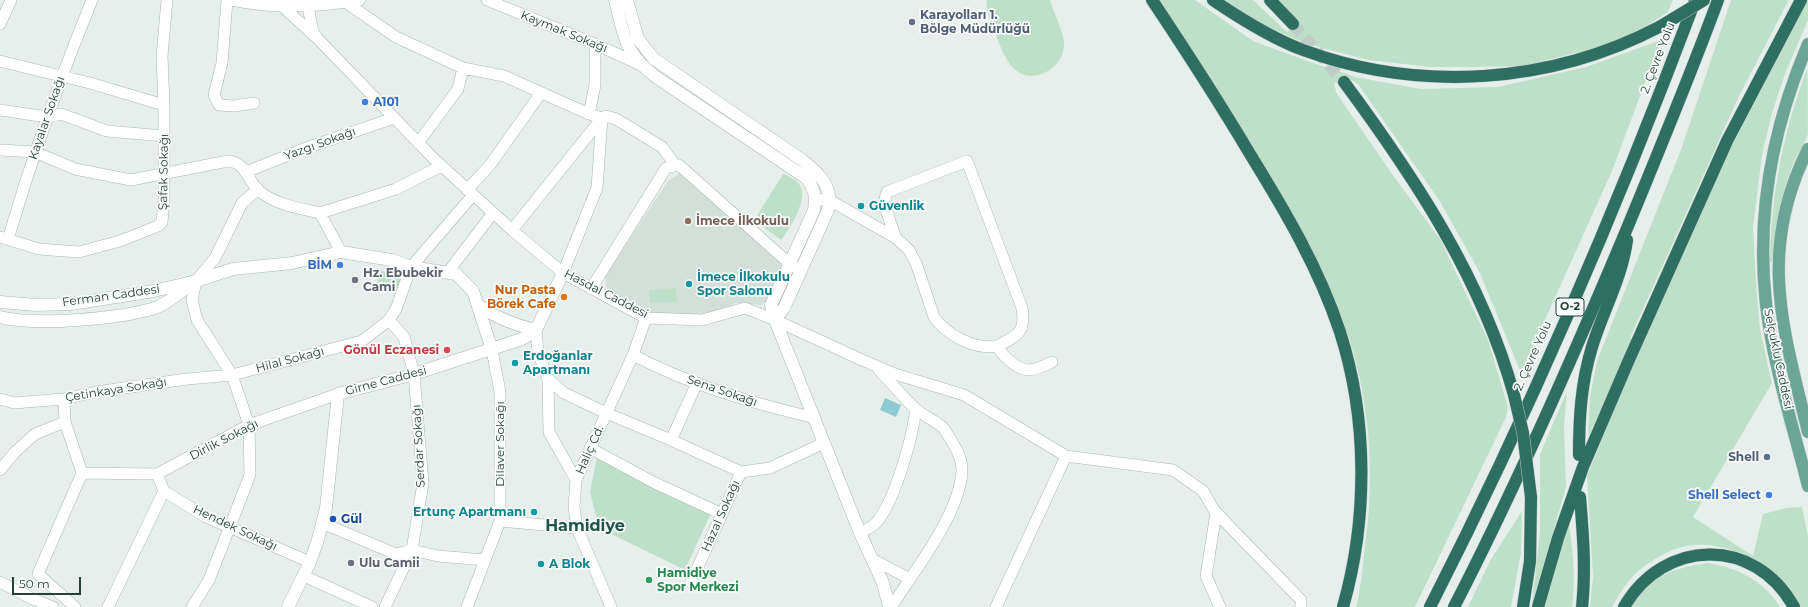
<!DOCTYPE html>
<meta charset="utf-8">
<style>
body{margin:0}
#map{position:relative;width:1808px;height:607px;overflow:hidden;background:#e6efeb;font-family:Montserrat,sans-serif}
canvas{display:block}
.scale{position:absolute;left:12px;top:577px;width:69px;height:18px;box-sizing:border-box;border:2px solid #24423a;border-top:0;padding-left:5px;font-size:12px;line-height:14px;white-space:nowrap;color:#24423a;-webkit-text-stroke:3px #f7fbf9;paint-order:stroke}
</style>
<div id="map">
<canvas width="1808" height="607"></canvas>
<div class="scale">50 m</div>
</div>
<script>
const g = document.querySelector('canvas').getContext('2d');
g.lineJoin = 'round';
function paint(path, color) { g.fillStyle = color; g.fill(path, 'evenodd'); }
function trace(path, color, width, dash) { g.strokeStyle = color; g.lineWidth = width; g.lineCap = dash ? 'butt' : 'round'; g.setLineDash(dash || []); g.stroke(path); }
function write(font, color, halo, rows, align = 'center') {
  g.font = font + ' Montserrat,sans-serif'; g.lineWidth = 3.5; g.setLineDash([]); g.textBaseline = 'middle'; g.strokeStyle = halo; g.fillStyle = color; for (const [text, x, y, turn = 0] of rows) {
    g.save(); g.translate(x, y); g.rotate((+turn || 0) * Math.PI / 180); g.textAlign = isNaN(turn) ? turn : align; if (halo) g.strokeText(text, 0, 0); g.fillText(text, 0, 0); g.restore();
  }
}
paint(new Path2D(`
 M680,173L778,260L781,266L780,272L767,301L762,305L735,303L726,309L703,314H659L644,311L607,291L605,276L668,181Z`), '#d4dfda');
paint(new Path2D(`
 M987,0H1050C1054,13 1061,27 1064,41C1067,64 1038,85 1018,72C1005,63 1000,45 995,32C991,21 985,12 987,0Z
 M1158,0H1195L1253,41L1316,64L1360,78L1421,89L1498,87L1586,67L1661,40L1612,171L1521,373L1479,271L1439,200L1358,84L1344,76L1334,84L1337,94L1392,174L1440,239L1488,340L1508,407L1506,417L1415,607H1356C1361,587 1363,565 1365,545C1375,477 1370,406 1350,341C1332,285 1304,233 1274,182C1237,120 1197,60 1158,0Z
 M1222,0H1253L1287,32L1299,21L1278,0H1673L1668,12L1643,28L1603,46L1523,66L1475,67H1430L1369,60L1322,48L1295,39L1264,25Z
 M1731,0H1789L1739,96L1630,338L1633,340L1588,437L1590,397L1597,361L1682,147Z
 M1808,0V20L1785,74L1772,113L1762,155L1753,228L1756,282L1760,330L1772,383L1693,517L1753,556L1763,514L1786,508L1802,507L1808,536V607H1799C1796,602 1794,596 1790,591C1771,562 1729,543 1694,545C1676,546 1656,557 1642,568C1629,578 1620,593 1612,607H1590L1593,576L1587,476L1646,332L1723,163Z
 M1807,69C1808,79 1808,124 1808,133C1806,143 1797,154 1793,164C1781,196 1774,228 1772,262H1770C1771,195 1783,132 1807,69Z
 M783,174C788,176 796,179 799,184C810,197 790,229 781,240L758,223L755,219Z
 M376,268L400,279L399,289L390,293L386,284L378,286Z
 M676,288L677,302L650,303L649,290Z
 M1567,391L1564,427L1566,487L1532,605L1540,532V454Z
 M597,457L711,513L685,570L599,528L590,492Z
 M1522,511L1521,553L1511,607H1468L1490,561Z
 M1567,524H1569C1573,551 1576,580 1572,607H1544Z
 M1708,563C1738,568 1763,580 1780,607H1630C1655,575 1668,569 1708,563Z`), '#bfe0c8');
paint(new Path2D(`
 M885,398L901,405L896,417L880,410Z`), '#8ec9d4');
trace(new Path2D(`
 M1293,24L1344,82`), '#bfccc8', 12, [12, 6]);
const minor = new Path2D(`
 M227,0L222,63L214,95L219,105L234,106L254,103
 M487,0L595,44L641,65
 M345,2L396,37L463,68L504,76L589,114L602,118L597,188L563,273
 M308,6L313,32L316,36
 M283,7L318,39L433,158L512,230L563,273L646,318L702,320L745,308L775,320L862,360L895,374L964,395L1066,456L1173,470L1203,491L1214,510L1232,529L1301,600V607
 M0,24L11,0
 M0,61L90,83L164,105
 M0,110L47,117L61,114L107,131L164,136
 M589,114L595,85V44
 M418,143L458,89L463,68
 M0,150L35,152L75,169L131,180L228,161C245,162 247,179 258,190C275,205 299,208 320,213L341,252
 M246,172L306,148L394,118
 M467,190L490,165L541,93
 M815,199L831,201L896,238L909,250L916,263L934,317C947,335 974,350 997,346C1002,355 1016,369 1028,370C1036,370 1045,365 1052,362
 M320,213L396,189L441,166
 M512,230L602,118L606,116L616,119L662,147L676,166
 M0,237L39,249L79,252L120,241L158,226L162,222L164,200V105L162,56L167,0
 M896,238C892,227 881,202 887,192L967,161L1022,308C1026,332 1018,336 997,346
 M8,239C32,158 60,78 92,0
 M448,272L493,213
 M591,289L666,168L679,165L790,264L801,271
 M536,330L538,352L548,379L564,393L606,413L671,440L741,472L770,468L824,443
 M633,355C690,385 752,403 815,418
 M879,370C892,383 903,398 917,410C925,417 937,421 944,429C952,441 962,456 962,470C961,512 914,572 891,607
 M548,379L549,432L576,480
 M0,399L14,403L64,399L96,392L187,379L232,375L362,341L389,320
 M64,399L65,422L82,473L157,474L164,491L206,517L310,562
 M671,440L697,383
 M590,448L653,482L722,514
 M0,470L15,452L35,434L65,422
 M157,474L249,425L338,394
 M1214,510L1216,513L1206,576L1220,607
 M500,521L577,528
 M322,523L396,554L412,550L438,556L485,560
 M860,533C865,530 872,527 876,523C895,501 912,439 916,409
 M872,559L910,579
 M304,576L372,607
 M0,582L33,599L53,607
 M691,582L741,472
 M75,607L38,574L82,473
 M108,607L164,491
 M192,607L209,580L250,475L249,425L232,375L197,320L192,300L196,281L215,258L242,203L258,189
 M385,607L412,550L423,483L414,374L404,337L389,320L396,309L411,267L473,195
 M467,607L500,521V392L492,350
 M611,607L577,528L574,507L576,480L633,355L646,318
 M996,607L1066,456`);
const tertiary = new Path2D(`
 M615,0C624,36 624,53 656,77L805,177C815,187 816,197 814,210L771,305L775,320L860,533L883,583L889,607
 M627,0L638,39L654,59L802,160C819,173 834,187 828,210L784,308L775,320
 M0,302L36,305L71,304L154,291L196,281L233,269L292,263L341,252L392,260L411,267L456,274L473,291L492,350
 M478,305C496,318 514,325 536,330
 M0,317C36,326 118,319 155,308C165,305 181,292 190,285
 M288,607L310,562L317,543L326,508L338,394L414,374L522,339L536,330L563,273`);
const secondary = new Path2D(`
 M233,0C275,9 317,6 359,0`);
const primary = new Path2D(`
 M1808,44C1773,126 1756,215 1766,304C1773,365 1793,426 1808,486
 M1808,149C1757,251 1783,328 1808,432`);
const motorway = new Path2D(`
 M1152,0C1186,51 1219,102 1250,154C1285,211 1319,268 1340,332C1368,419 1368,519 1343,607
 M1213,0C1241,19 1271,38 1303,50C1420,93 1551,84 1661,26
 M1270,0L1293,24
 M1344,82C1415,178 1482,279 1514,395
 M1579,455C1579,418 1581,383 1592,347C1603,311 1622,278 1627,240
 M1580,497C1583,534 1586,570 1582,607
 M1430,607C1530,411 1618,206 1695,1
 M1454,607C1518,483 1574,355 1628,226C1659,151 1690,76 1718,0
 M1523,607L1530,561L1531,497
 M1538,607L1558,538L1583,467L1628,362L1727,141L1801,0
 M1624,607C1664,538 1755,536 1794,607`);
trace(minor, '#a8b8b2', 12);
trace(tertiary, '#a8b8b2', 13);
trace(secondary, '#a4bbb3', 13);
trace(primary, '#c2cac8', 13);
trace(motorway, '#c2cac8', 13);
trace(minor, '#fff', 11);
trace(tertiary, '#fff', 12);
trace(secondary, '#fff', 12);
trace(primary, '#6aa596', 12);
trace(motorway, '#2f6f62', 12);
const motorwayBridge = new Path2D(`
 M1661,26L1704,0
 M1514,395L1523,433L1531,497`);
trace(motorwayBridge, '#c2cac8', 13, []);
trace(motorwayBridge, '#2f6f62', 12);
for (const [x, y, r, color] of [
 [912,22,4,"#5c6f8a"],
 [365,102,4,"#3f7fe0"],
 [861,206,4,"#0f9aa8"],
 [688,221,4,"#8d6e63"],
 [340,265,4,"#3f7fe0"],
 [355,280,4,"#6b7280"],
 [689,284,4,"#0f9aa8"],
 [564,297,4,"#e8710a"],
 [447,350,4,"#e0444e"],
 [515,363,4,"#0f9aa8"],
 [1767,457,4,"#5c6f8a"],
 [1769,495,4,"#3f7fe0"],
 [534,512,4,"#0f9aa8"],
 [333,519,4,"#1a4fb4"],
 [351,563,4,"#6b7280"],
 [541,564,4,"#0f9aa8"],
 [649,580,4,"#2e9e5b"]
]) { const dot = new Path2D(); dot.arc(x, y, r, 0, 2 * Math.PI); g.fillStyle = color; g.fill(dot); trace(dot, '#f7fbf9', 1.5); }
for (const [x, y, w] of [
 [1570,307,28]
]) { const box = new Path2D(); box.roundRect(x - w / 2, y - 9, w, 18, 3); g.fillStyle = '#f7fbf9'; g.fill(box); trace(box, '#24423a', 1); }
write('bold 11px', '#24423a', null, [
 ["O-2",1570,307]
]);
write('bold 12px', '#4e5e75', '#f7fbf9', [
 ["Karayolları 1.",920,15],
 ["Bölge Müdürlüğü",920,29],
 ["Shell",1759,457,"right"]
], 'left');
write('12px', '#24423a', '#f7fbf9', [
 ["Kaymak Sokağı",564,32,22],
 ["2. Çevre Yolu",1658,58,-69],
 ["Kayalar Sokağı",47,118,-71],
 ["Yazgı Sokağı",320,144,-20],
 ["Şafak Sokağı",164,172,-89],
 ["Hasdal Caddesi",606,294,27],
 ["Ferman Caddesi",111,296,-8],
 ["2. Çevre Yolu",1533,356,-66],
 ["Selçuklu Caddesi",1778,359,78],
 ["Hilal Sokağı",290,360,-15],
 ["Girne Caddesi",386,381,-15],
 ["Çetinkaya Sokağı",116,390,-9],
 ["Sena Sokağı",722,391,19],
 ["Dirlik Sokağı",224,440,-27],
 ["Dilaver Sokağı",500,444,-90],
 ["Serdar Sokağı",419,446,-93],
 ["Haliç Cd.",590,450,-66],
 ["Hazal Sokağı",721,516,-66],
 ["Hendek Sokağı",235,528,25]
]);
write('bold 12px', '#366cbe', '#f7fbf9', [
 ["A101",373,102,"left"],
 ["BİM",332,265],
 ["Shell Select",1761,495]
], 'right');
write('bold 12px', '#0d838f', '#f7fbf9', [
 ["Güvenlik",869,206],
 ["İmece İlkokulu",697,277],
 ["Spor Salonu",697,291],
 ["Erdoğanlar",523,356],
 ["Apartmanı",523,370],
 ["Ertunç Apartmanı",526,512,"right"],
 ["A Blok",549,564]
], 'left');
write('bold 12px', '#785e54', '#f7fbf9', [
 ["İmece İlkokulu",696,221]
], 'left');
write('bold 12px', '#5b616d', '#f7fbf9', [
 ["Hz. Ebubekir",363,273],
 ["Cami",363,287],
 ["Ulu Camii",359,563]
], 'left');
write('bold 12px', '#c56008', '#f7fbf9', [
 ["Nur Pasta",556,290],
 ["Börek Cafe",556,304]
], 'right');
write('bold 12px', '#be3a42', '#f7fbf9', [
 ["Gönül Eczanesi",439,350]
], 'right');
write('bold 12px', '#164399', '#f7fbf9', [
 ["Gül",341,519]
], 'left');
write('bold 12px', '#27864d', '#f7fbf9', [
 ["Hamidiye",657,573],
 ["Spor Merkezi",657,587]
], 'left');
write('bold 16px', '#1f5548', '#f7fbf9', [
 ["Hamidiye",585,526]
]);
</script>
